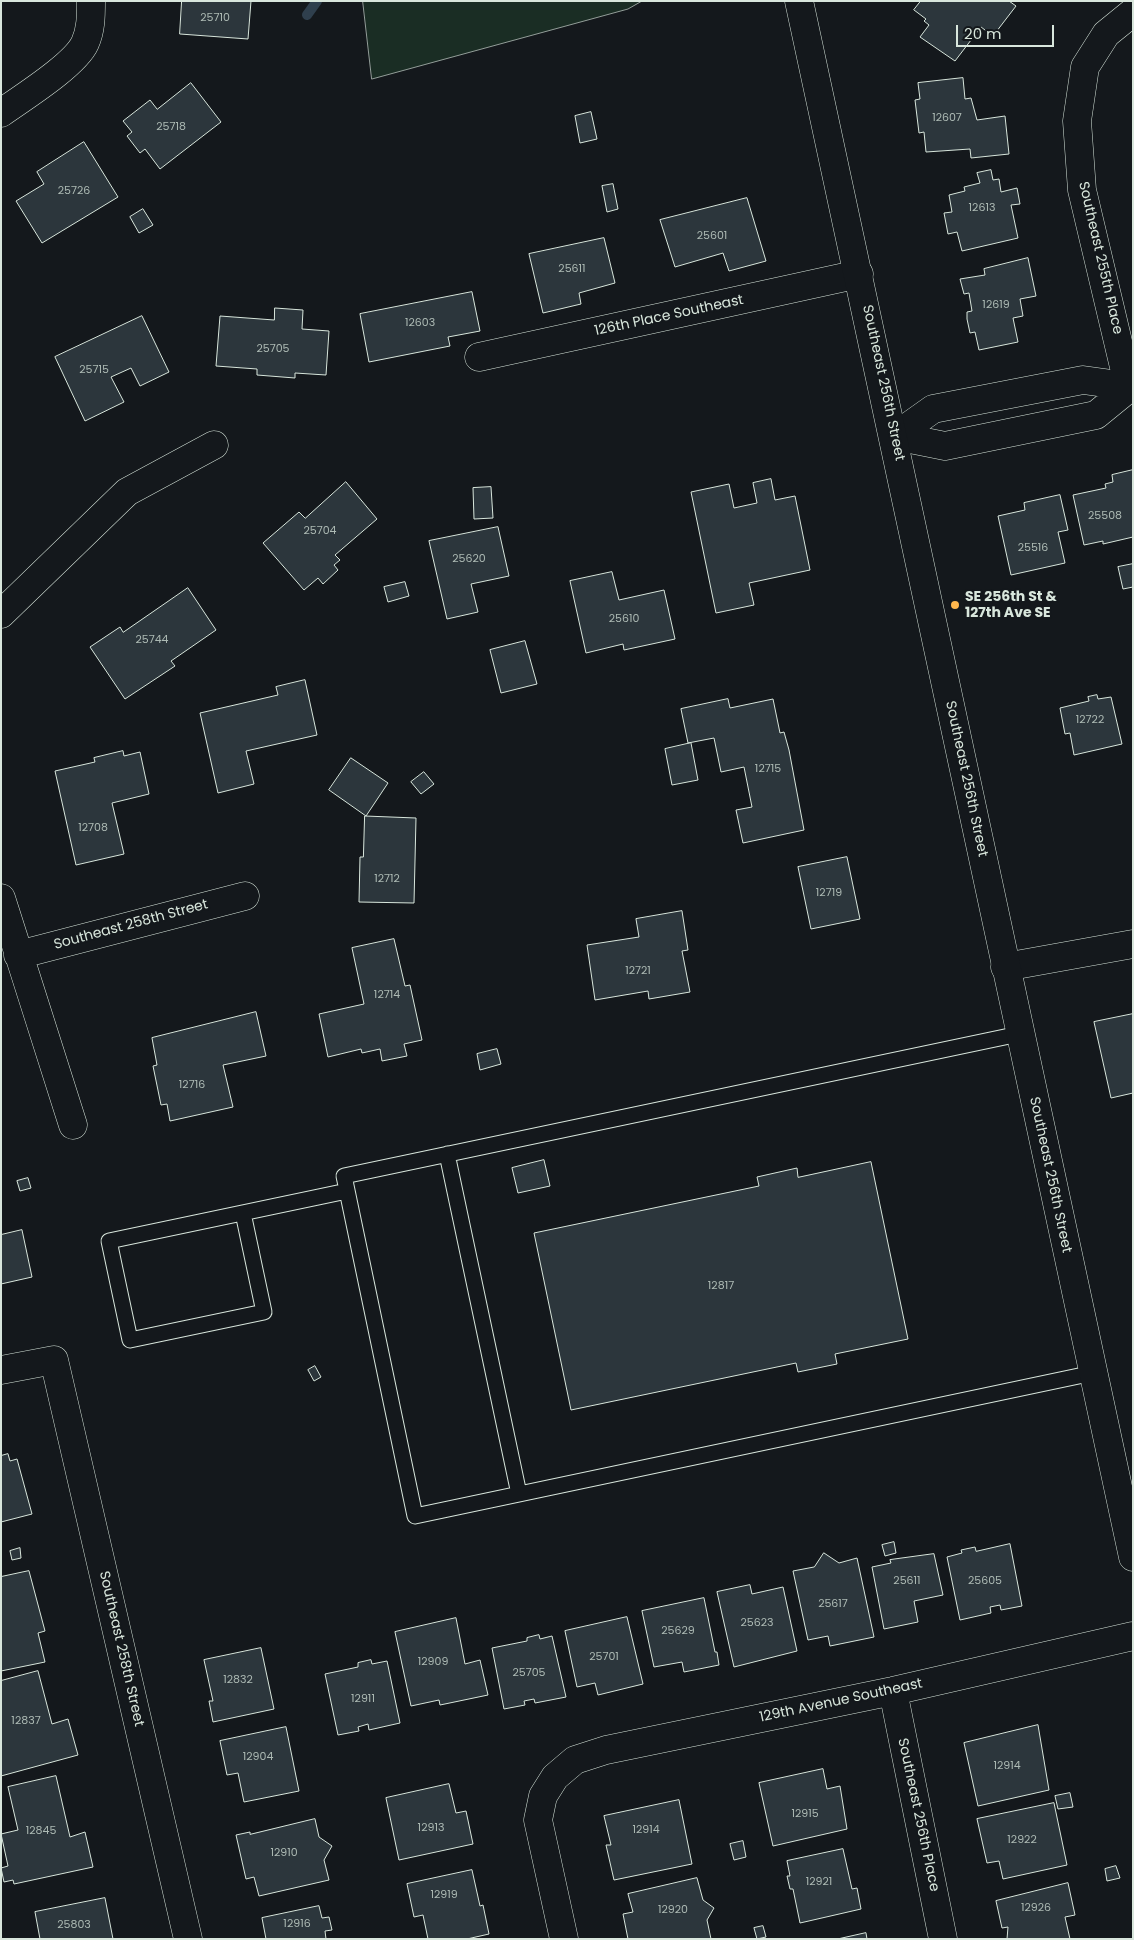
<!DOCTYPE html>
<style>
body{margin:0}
#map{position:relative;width:1134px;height:1940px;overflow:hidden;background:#14181c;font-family:Poppins,sans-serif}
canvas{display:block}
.frame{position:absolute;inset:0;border:2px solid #d8e6dc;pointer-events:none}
.scale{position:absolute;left:956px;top:25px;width:98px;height:22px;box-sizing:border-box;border:2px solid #d8e6dc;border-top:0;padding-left:6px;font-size:15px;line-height:18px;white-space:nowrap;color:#d8e6dc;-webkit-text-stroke:4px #14181c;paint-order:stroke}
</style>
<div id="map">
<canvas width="1134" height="1940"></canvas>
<div class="frame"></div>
<div class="scale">20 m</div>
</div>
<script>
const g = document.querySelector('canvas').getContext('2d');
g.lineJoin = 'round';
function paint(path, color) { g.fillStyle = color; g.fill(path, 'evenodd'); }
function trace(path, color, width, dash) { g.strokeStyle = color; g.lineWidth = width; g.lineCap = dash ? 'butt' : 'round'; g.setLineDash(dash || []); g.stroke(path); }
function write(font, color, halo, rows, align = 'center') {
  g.font = font + ' Poppins,sans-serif'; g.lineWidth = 4; g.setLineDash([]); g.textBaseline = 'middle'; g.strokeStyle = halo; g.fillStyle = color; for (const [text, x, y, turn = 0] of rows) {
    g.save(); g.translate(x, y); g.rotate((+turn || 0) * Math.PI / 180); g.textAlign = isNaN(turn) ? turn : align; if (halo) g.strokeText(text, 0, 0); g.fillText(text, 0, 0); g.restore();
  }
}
const green = new Path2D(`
 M363,1H642L628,9L372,79Z`);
paint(green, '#1a2d24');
trace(green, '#939e99', 1);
trace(new Path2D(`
 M307,15L317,1`), '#2f3f4d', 10);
const building = new Path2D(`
 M182,1H251L248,39L180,34Z
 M921,1H1009L1016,6L993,36L981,27L955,61L920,37L929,25L924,21L926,19L914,10Z
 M963,78L965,99L971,98L977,120L1005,116L1009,154L971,158L970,149L926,152L924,132L919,133L915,100L920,99L918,83Z
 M191,83L221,122L160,169L145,149L140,153L127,136L132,132L123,121L150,100L157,109Z
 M591,112L597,139L580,143L575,116Z
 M84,142L118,197L42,243L16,201L44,184L37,172Z
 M991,170L993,180L999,179L1001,192L1017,188L1020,204L1011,205L1018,238L962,251L957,232L948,234L944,213L952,212L949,195L965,191L964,187L980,183L977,173Z
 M613,184L618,209L607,212L602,186Z
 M747,198L766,261L729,271L723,253L675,267L660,220Z
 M143,209L153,225L139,233L130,217Z
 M604,238L615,283L579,293L581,304L543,313L529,254Z
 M1028,258L1036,296L1020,299L1023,316L1013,318L1018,342L979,350L975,332L970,333L967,319V312L972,311L969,293L964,294L960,279L985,275L984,269Z
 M472,292L480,331L448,337L450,346L369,362L360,314Z
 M275,308L303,310L302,329L329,331L326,375L295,373V378L257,375V369L216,366L220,316L274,320Z
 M142,316L169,372L140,386L131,368L111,377L124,402L85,421L55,357Z
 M1133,470V537L1103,544V541L1084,545L1073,495L1106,488L1105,484L1113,482L1112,475Z
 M771,479L775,500L795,496L810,570L749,583L754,605L716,613L691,492L729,484L734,508L757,503L753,483Z
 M346,482L377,519L335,555L340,560L334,565L338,570L323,584L318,578L304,590L263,543L299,512L305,518Z
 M491,487L493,518L474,519L473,488Z
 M1060,495L1068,530L1058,532L1065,563L1011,575L998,516L1025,510L1024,503Z
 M498,527L509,576L471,584L478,612L447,619L429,541Z
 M1133,564V587L1123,589L1118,567Z
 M612,572L619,600L664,590L675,639L624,650L623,644L586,653L570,581Z
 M405,582L409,596L388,602L384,587Z
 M188,588L216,630L171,661L175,666L125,699L90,647L120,627L123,632Z
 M525,641L537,684L501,693L490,650Z
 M305,680L317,735L246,751L254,784L218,793L200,713L278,695L276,687Z
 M1097,695L1098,699L1111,697L1122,744L1074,755L1070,733L1065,734L1060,708L1089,701L1088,697Z
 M728,699L730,708L773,699L780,733L784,732L789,750L804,830L743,843L736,810L752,807L744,767L721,772L714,738L688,743L681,709Z
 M691,743L698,780L672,785L665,749Z
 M123,751L124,756L140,752L149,794L112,803L124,854L76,865L55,771L95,762L94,758Z
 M351,758L388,783L366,816L329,790Z
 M424,772L434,784L421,794L411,782Z
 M365,816L416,818L414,903L359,902L360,857H363Z
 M847,857L860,919L811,929L798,867Z
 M682,911L688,950L682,951L690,992L649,999L648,991L595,1000L587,945L639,937L636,919Z
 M394,939L405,986L410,985L422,1040L404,1044L407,1056L382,1061L380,1049L362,1053L361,1049L328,1057L319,1014L364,1004L352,948Z
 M256,1012L266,1056L223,1065L233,1107L170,1121L167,1104L161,1105L153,1066L157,1065L152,1038Z
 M1133,1014V1093L1111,1098L1094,1022Z
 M497,1049L501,1064L480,1070L477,1054Z
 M544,1160L550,1186L518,1193L512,1168Z
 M871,1162L908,1339L835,1354L837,1364L798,1372L796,1363L571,1410L534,1233L759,1186L757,1177L797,1168L798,1177Z
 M28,1178L31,1188L20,1191L17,1181Z
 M22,1230L32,1277L1,1284V1235Z
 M315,1366L321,1377L314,1381L308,1370Z
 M8,1454L10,1461L17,1459L32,1514L1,1522V1456Z
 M894,1542L896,1553L885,1556L882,1545Z
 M1010,1544L1022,1606L1001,1610L1000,1605L990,1607L991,1613L960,1620L947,1557L962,1553L961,1550L975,1547L976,1551Z
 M20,1548L21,1558L12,1560L10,1551Z
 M824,1553L839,1563L857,1558L874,1637L830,1646L828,1636L808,1640L793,1571L814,1567Z
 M934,1554L943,1595L914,1601L918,1622L884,1629L872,1567L891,1563L890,1560Z
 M29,1571L45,1631L38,1633L45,1662L1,1671V1577Z
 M750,1585L752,1594L783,1587L797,1651L734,1667L717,1592Z
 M704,1598L715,1652H717L719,1665L684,1672L682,1662L654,1667L642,1611Z
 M627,1617L643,1684L598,1695L595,1683L577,1687L565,1631Z
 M456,1618L465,1664L480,1660L488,1695L440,1705L439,1700L411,1706L395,1632Z
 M539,1635L540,1639L552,1636L566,1697L535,1703L534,1699L524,1701L525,1705L504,1709L492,1648L527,1641V1638Z
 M261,1648L274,1709L213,1722L209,1701H213L204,1660Z
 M371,1660L372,1664L387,1661L400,1723L369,1730L368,1724L358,1727L359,1731L338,1735L325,1674L358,1667V1663Z
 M38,1671L52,1724L68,1719L78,1755L1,1776V1681Z
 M1038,1725L1049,1790L978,1806L964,1743Z
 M286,1727L299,1791L244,1802L238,1773L227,1775L220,1741Z
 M823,1769L827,1789L840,1786L847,1829L773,1846L759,1783Z
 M56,1776L70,1837L85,1832L93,1867L14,1884L13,1880L4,1882L1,1868L8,1866L1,1834L18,1830L8,1787Z
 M449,1784L456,1813L466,1811L473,1844L399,1860L386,1798Z
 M1070,1793L1073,1807L1058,1809L1055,1796Z
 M679,1800L692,1864L614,1880L606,1845H611L604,1816Z
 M1054,1803L1067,1865L1003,1879L999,1861L987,1863L977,1819Z
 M315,1819L319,1837L332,1846L324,1860L329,1880L259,1896L254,1877L246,1879L236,1835L250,1832V1834Z
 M743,1841L746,1857L734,1860L730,1844Z
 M843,1849L852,1889L857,1888L861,1909L800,1923L793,1889H790L787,1876H790L787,1861Z
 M1116,1866L1120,1878L1107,1881L1105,1869Z
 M472,1870L480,1906L483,1905L489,1934L467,1939H428L423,1915L414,1917L407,1884Z
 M697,1878L703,1900L714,1908L707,1920L711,1939H628L623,1914L633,1912L628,1894Z
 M1068,1883L1075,1915L1065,1917L1070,1939H1007L1008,1927L1002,1928L996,1901Z
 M105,1898L113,1939H40L35,1912Z
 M319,1906L322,1918L329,1917L332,1930L325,1931L326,1939H266L262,1918Z
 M763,1926L766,1937L757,1939L754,1928Z
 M866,1933L867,1939H838Z`);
paint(building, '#2c363c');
trace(building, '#d8e6dc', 1);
const lane = new Path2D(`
 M1019,1034L344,1176L415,1516L1093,1373
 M447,1154L519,1494
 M243,1213L264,1312L130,1340L109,1241L347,1191`);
const street = new Path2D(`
 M1,113C22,98 75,65 85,43C91,30 91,16 91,1
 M479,357L859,274
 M1129,388L1082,190L1077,121L1085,67L1106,34L1133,12
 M895,436L933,409L1083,380L1133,387
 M895,436L945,446L1096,415L1129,388
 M1,614L127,492L214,445
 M1,898L73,1125
 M18,955L245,896
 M1005,967L1133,944
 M1,1370L54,1360L188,1939
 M893,1691L943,1939
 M564,1939L538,1820L543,1796L555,1777L575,1760L606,1750L893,1691L1133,1636`);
const secondary = new Path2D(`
 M799,1C913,519 1019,1039 1133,1557`);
trace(lane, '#d8e6dc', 17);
trace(street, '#d8e6dc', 29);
trace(secondary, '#d8e6dc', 29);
trace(lane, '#14181c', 15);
trace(street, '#14181c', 28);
trace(secondary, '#14181c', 28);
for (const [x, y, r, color] of [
 [955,605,5,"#ffb74d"]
]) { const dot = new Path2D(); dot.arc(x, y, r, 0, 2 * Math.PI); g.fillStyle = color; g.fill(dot); trace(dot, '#14181c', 2); }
write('11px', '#adbab4', null, [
 ["25710",215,18],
 ["12607",947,118],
 ["25718",171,127],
 ["25726",74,191],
 ["12613",982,208],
 ["25601",712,236],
 ["25611",572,269],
 ["12619",996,305],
 ["12603",420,323],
 ["25705",273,349],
 ["25715",94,370],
 ["25508",1105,516],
 ["25704",320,531],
 ["25516",1033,548],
 ["25620",469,559],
 ["25610",624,619],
 ["25744",152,640],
 ["12722",1090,720],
 ["12715",768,769],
 ["12708",93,828],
 ["12712",387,879],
 ["12719",829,893],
 ["12721",638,971],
 ["12714",387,995],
 ["12716",192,1085],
 ["12817",721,1286],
 ["25611",907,1581],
 ["25605",985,1581],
 ["25617",833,1604],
 ["25623",757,1623],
 ["25629",678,1631],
 ["25701",604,1657],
 ["12909",433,1662],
 ["25705",529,1673],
 ["12832",238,1680],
 ["12911",363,1699],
 ["12837",26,1721],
 ["12904",258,1757],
 ["12914",1007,1766],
 ["12915",805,1814],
 ["12913",431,1828],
 ["12914",646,1830],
 ["12845",41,1831],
 ["12922",1022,1840],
 ["12910",284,1853],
 ["12921",819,1882],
 ["12919",444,1895],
 ["12926",1036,1908],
 ["12920",673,1910],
 ["12916",297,1924],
 ["25803",74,1925]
]);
write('14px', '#d8e6dc', '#14181c', [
 ["Southeast 255th Place",1100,258,77],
 ["126th Place Southeast",669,316,-12],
 ["Southeast 256th Street",883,383,78],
 ["Southeast 256th Street",966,779,78],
 ["Southeast 258th Street",131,925,-15],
 ["Southeast 256th Street",1050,1175,78],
 ["Southeast 258th Street",121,1649,77],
 ["129th Avenue Southeast",841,1701,-12],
 ["Southeast 256th Place",918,1815,78]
]);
write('bold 14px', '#d8e6dc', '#14181c', [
 ["SE 256th St &",965,597],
 ["127th Ave SE",965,613]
], 'left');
</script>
